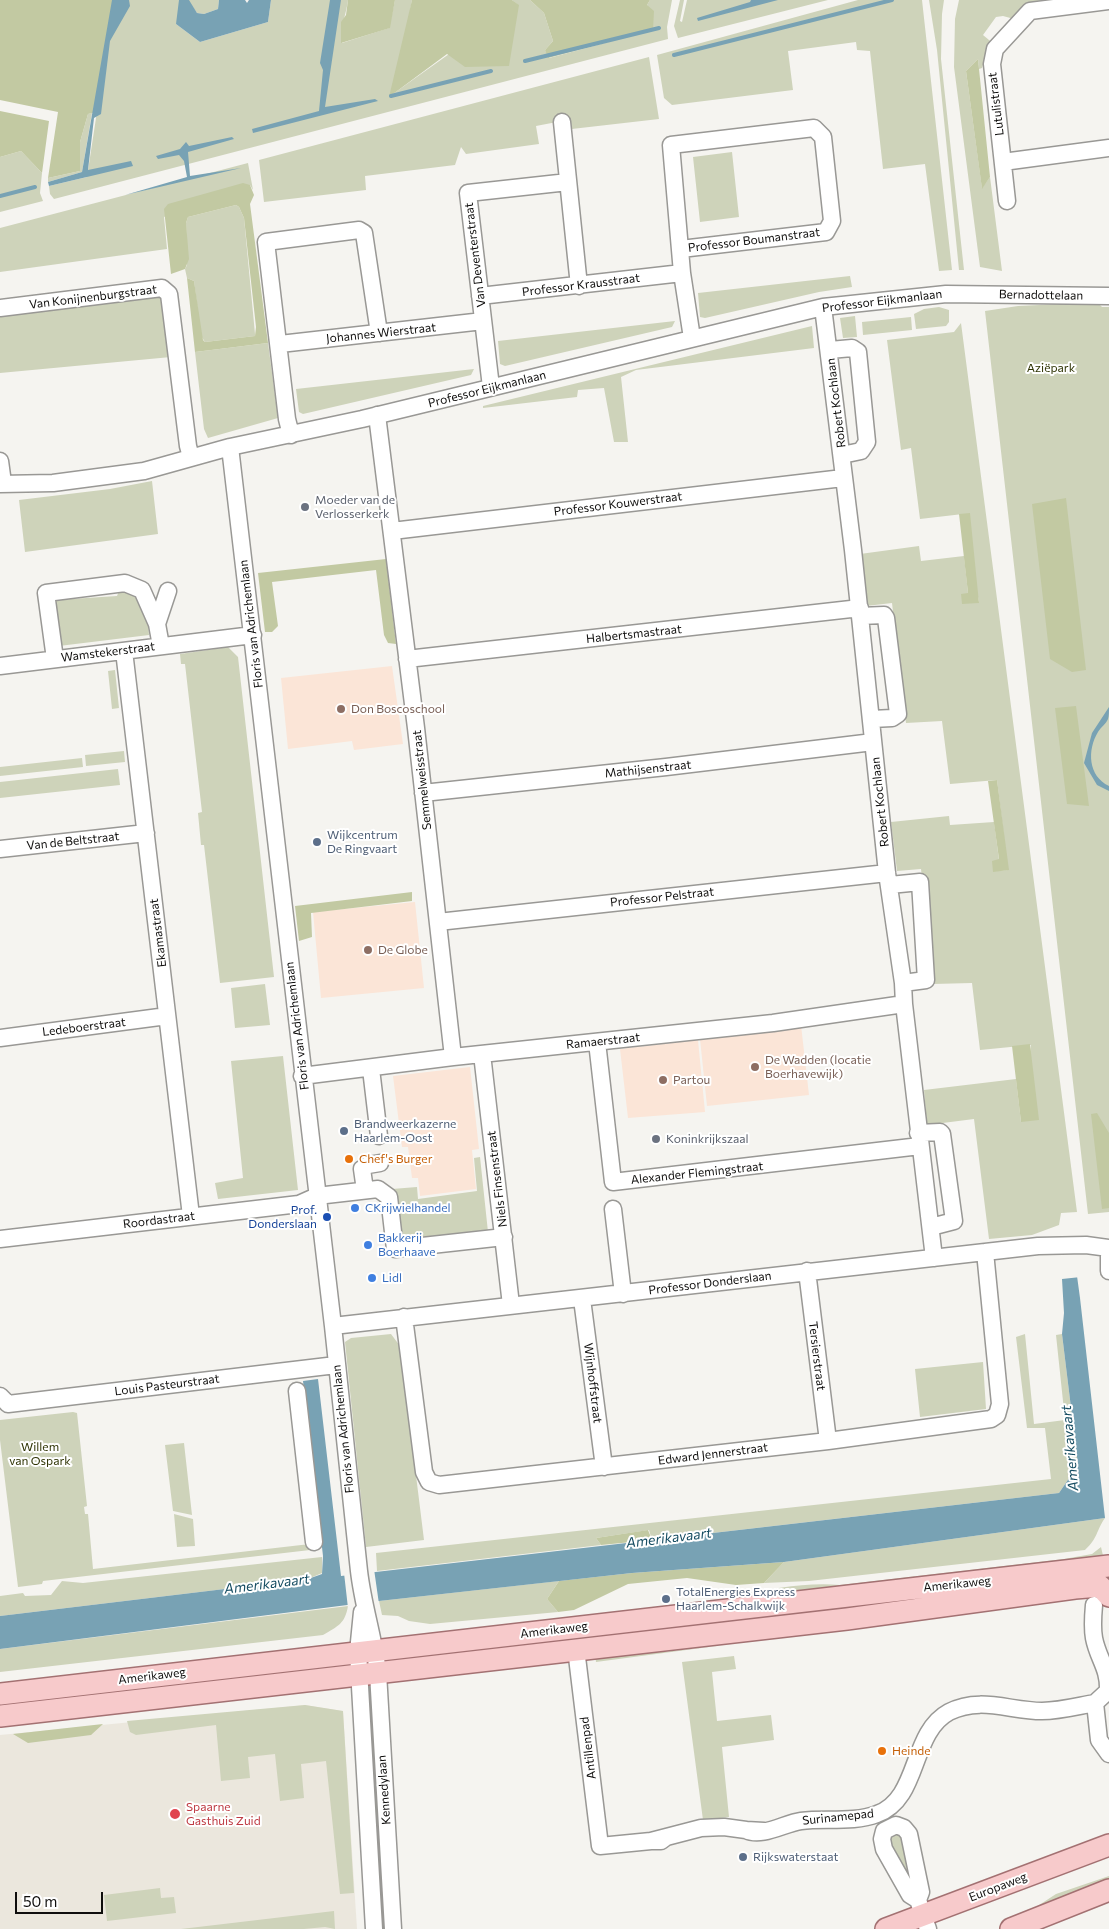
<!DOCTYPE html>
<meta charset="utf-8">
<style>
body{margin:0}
#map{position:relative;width:1109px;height:1929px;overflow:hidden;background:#f5f4f0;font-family:Commissioner,sans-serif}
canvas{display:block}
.scale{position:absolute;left:15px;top:1892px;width:88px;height:22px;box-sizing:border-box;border:2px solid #0f0e0d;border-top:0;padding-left:6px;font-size:15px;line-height:18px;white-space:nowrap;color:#0f0e0d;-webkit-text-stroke:4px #fff;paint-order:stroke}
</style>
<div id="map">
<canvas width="1109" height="1929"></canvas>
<div class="scale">50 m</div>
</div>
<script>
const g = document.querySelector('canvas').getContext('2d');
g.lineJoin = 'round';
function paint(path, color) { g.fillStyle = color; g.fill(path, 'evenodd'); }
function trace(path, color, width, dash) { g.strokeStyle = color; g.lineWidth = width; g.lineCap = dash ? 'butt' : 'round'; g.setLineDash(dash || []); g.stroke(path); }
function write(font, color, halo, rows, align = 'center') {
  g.font = font + ' Commissioner,sans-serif'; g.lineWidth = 4; g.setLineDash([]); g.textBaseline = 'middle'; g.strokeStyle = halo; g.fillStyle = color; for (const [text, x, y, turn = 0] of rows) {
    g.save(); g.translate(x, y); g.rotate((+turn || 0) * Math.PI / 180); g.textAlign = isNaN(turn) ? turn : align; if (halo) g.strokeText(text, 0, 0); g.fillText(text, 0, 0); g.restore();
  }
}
paint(new Path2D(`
 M305,1705L343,1711L357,1929H0V1735Z`), '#ebe7dd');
paint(new Path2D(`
 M392,666L403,744L354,750L352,741L288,749L281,678Z
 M415,902L424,988L321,998L313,912Z
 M801,1025L809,1095L707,1106L700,1039Z
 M698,1040L705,1112L628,1118L620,1049Z
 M470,1067L479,1149L472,1150L476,1189L420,1196L418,1178H412L408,1147H402L393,1076Z`), '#fbe5d7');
paint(new Path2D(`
 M114,0H219L218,9L204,14L197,13L189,2L176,24L200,42L268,22L271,0H348C346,16 340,26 342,43L389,28L395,0H412L403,50L390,96L518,5L512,0H530L544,13L553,41L545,50L549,58L653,30L647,5L650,0H672L667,27L668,39L54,199L50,194L49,186L87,177Z
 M680,0H684L680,21L682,22L687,0H828L678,38L674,26Z
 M858,0H922L952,270L939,271L925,164L883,169L870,51L857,50L856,42L788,51L793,90L672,105L664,98L657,55Z
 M929,0H944L942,14L941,59L964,270H959L937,50Z
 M959,0H1050L1051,4L1021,8L1014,19L1003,16L996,17L983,35L995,45L985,58L982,68L979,69L978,59L966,71L982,188L990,177L1002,271L980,267L954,67L955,19Z
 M649,57L659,119L563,130L562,121L536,126L539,144L466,154L461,147L455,165L365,176L366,190L264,202L259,160Z
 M92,113L82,172L48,182V178L80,171V142L88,114Z
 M21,151L42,173L40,193L43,201L0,212V157Z
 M732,152L739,217L700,222L693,157Z
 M248,163L253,190L250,185L164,217L167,249L0,272V228Z
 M236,205L239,207L244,218L255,334V336L205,342L201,336L194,281L187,278L185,269L187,265L186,223L188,217Z
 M850,276L852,287L819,292L705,318L700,317L698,293Z
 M159,296L164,300L171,357L0,373V312Z
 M1082,303H1098L1102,307H1109V1212L1088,1214L985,311L1018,306Z
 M939,307L949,310V322L946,326L916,329L914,314L924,309Z
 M855,316L857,337L843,338L840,318Z
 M911,317L912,330L863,335L862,322Z
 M675,321L672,327L505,366L500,364L498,341Z
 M961,323L1077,1212L1061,1213L1059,1225L1032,1235L989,1239L974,1119L927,1125L924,1090L1016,1079L1021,1122L1031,1045L980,1050L972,983L933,984L921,869L897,871L891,822L949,816L950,825L994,822L999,860L993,871L1008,870L997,780L950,784L942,721L906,723L892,603L866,606L860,554L919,546L921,561L964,556L968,593L979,602L963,514L920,519L911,448L901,450L887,340L954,332Z
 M812,326L814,348L636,370L621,377L628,442H614L604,388L578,390L577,397L483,408V406Z
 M268,343L278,418L208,438L204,429L195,352Z
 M474,369L471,375L303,414L299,412L296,389Z
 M152,481L158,534L25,552L19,500L110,489Z
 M121,586L139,595L148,622L149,635L59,646L54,604L56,600L117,596Z
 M228,647L238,657L274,977L220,983L204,845H201L198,813L202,812L185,664H181L180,654Z
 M115,670L119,708L112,709L108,671Z
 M124,751L125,762L86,766L85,755Z
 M82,758L83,767L0,776V767Z
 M118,769L120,785L0,798V782Z
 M265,984L270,1025L235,1028L231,988Z
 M283,1056L298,1190L218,1199L215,1183L243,1178L231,1061Z
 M480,1157L488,1232L404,1243L398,1238L392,1189L417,1187L418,1199L477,1191L474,1158Z
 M391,1334L400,1346L424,1540L366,1547L345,1342L351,1338Z
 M1025,1334L1034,1424L1065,1420L1056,1335L1062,1334L1078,1465L1059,1493L652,1540L649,1530L596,1538L601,1545L377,1571L376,1553L1051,1479L1045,1428H1027L1016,1337Z
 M983,1362L986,1409L920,1417L915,1369Z
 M73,1412L77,1413L87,1506L84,1507L85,1514H88L93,1569L310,1544V1550L43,1581L42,1584L18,1587L0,1440V1420Z
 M184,1443L192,1515L173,1511L165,1445Z
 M174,1514L193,1519L195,1546L177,1547Z
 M1105,1518C1096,1531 1098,1538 1085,1550L809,1581L764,1583L784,1562Z
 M1101,1547L1104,1560L839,1591L818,1588L749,1598L738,1595C772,1589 806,1582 840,1585L1064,1559L1092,1554Z
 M322,1557V1573L308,1579L0,1616V1596L23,1593L25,1596L51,1595L62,1581L83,1583Z
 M559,1581L547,1599L558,1612L430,1624L409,1621L398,1616L382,1615L379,1601Z
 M348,1606C345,1624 338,1626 323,1635L0,1672V1649Z
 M724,1645L596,1662L595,1655L632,1650L664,1652Z
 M734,1656L736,1669L712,1672L717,1721L771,1715L774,1740L722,1747L729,1817L703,1820L682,1662Z
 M305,1705L343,1711L354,1893L340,1894L326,1761L301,1764L304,1798L280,1801L275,1754L248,1757L250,1778L221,1781L216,1725L136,1735L130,1732L127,1721Z
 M900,1831L917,1894L891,1852L888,1837Z
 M1109,1876V1880L1033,1909L1056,1894Z
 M160,1888L161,1898L174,1897L176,1913L107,1921L104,1895Z
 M334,1911L335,1929L325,1927L304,1929H181Z`), '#ced3ba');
paint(new Path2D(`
 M0,0H114L97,112L88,114L80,142V171L48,178L58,112L0,100Z
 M348,0H395L390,28L341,43V22L346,15Z
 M412,0H512L519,5L509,66L465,67L447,54L389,97Z
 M530,0H650L647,5L654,11L653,30L548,58L545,50L553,41L544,13Z
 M978,59L990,177L982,189L966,71Z
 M0,111L49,121L42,173L21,151L0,157Z
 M243,183L250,185L254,195L250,204L268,343L195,352L187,278L194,281L203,340L205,342L255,336L256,327L244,218L239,207L236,205L188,217L186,223L189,259L185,269L171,274L164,209L168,204Z
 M1066,498L1086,670L1072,672L1050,659L1032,504Z
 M970,513L979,603L962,604L961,594L968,593L959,514Z
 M386,559L396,644L388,643L384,635L376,570L272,582L278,626L272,632H265L258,573Z
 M1076,706L1089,806L1067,804L1055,708Z
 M997,780L1009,870L993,872L992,861L999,859L988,781Z
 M412,892V901L311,913L312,937L299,941L295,906Z
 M1030,1044L1039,1120L1021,1122L1012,1046Z
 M1097,1113L1109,1133V1208L1102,1209L1091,1114Z
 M648,1530L652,1540L601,1545L596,1538Z
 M784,1562L764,1583L736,1585L687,1578L628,1584L574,1610L558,1612L547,1599L559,1581L632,1573Z
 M103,1724L91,1735L28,1743L13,1734Z`), '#c2c9a2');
paint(new Path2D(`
 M112,0H129L130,6L110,41L101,114L94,118L88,170L131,161L133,166L49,186L48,182L82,172Z
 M179,0H189L197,13L204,14L218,9L219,0H245L247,3L249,0H271L268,22L200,42L176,24Z
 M330,0H341L325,107L375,99L378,101L253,133L252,129L319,111L323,70L320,63Z
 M751,0H778L698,21L697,18L750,2Z
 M232,137L234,139L188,152L190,176L241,168L125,195L187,177L184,161L179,155L158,159L156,156L180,149L186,142L189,146Z
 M1109,707C1109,711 1109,716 1108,719C1106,724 1101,727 1098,732C1087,750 1088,776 1109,786V791L1097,785L1084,763L1092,733Z
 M1109,1274L1080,1298L1105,1518L784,1562L632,1573L379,1601L0,1649V1616L308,1579L322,1574L323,1556L303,1381L318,1379L341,1576L1059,1493L1078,1465L1062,1334L1064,1313L1062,1279Z`), '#78a2b4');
paint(new Path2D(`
 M1109,1272V1295L1080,1298L1077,1276Z
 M374,1569L379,1604L348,1608L344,1573Z`), '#f5f4f0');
trace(new Path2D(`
 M674,55L892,0
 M525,61L659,28
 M391,96L491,71
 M0,196L35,187`), '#78a2b4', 4);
const minor = new Path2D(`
 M562,122L579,286
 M1003,162L1109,148
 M1007,201L992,64L995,49L1030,11L1109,1
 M681,249L826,232L832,221L823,137L814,128L671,145L682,273L692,338
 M480,296L682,273
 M823,307L853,550L887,873L903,983L904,1004L934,1258
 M0,308L162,288L169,294L188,446L191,457
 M280,344L483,321
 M830,350L852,348L858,352L867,442L861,451L842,455
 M491,387L468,193L568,182
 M377,415L416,728L453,1057
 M291,435L287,419L266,242L359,230L364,233L379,333
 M230,447L333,1326L359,1571C363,1606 374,1638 378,1673L393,1929
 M0,461L3,483
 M0,484L53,483L144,471L230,447L362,419L823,307L946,294L1109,296
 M392,531L843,478
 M860,616L884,615L886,618L898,714L892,718L872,719
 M157,624L168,591
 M124,651L191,1216
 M55,659L46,593L125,583L142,590L157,624L161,646
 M407,659L860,608
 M0,666L253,635
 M423,793L666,767L873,742
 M0,849L146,833
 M890,885L920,882L926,980L903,983
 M438,922L887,873
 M0,1038L167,1016
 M597,1042L613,1182L920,1146
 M482,1054L511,1305
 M371,1069L379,1136
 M302,1076L453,1057L773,1023L904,1004
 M918,1133L940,1132L942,1134L954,1221L931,1227
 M365,1190L362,1169L368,1165L380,1163
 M613,1209L623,1294
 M0,1239L299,1204L317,1196L378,1189L389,1197L395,1249L504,1237
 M1109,1249V1271
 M807,1271L828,1441
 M582,1299L604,1467
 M404,1317L424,1472L429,1482L439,1485L828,1441L991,1419L997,1415L1000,1404L985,1252
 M333,1326L1038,1246L1086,1245L1109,1248
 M297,1391L314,1542
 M0,1396L8,1404L336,1365
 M1094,1605C1093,1616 1092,1627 1094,1638C1098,1659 1109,1668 1108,1691L1095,1703
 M362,1612L358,1652L374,1929
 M576,1649L600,1846L651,1841
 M1095,1703L1099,1740L1109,1754
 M764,1831L746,1830C762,1838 785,1823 801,1821C825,1818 854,1823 877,1814C920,1799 910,1733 949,1712C980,1696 1010,1711 1042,1711C1060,1711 1078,1706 1095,1703
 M665,1838L661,1841H651L701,1828L724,1827L746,1830
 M918,1900L910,1895L884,1849L882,1839L884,1831L896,1825L904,1828L909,1834L921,1892L918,1900L928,1929`);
const major = new Path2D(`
 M0,1694L1109,1566
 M0,1716L847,1619L1075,1588L1100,1586L1109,1596
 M886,1929L1109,1845
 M1011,1929L1109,1890`);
trace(minor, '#999895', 19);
trace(major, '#a37172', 24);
trace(minor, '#fff', 16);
trace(major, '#f7cacb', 21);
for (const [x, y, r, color] of [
 [305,507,5,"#6b7280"],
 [341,709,5,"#8d6e63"],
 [317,842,5,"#5c6f8a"],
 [368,950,5,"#8d6e63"],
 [755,1067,5,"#8d6e63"],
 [663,1080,5,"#8d6e63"],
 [344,1131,5,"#5c6f8a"],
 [656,1139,5,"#6b7280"],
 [349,1159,5,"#e8710a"],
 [355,1208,5,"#3f7fe0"],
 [327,1217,5,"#1a4fb4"],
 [368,1245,5,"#3f7fe0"],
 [372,1278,5,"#3f7fe0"],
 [666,1599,5,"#5c6f8a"],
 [882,1751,5,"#e8710a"],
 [175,1814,6,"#e0444e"],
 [743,1857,5,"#5c6f8a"]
]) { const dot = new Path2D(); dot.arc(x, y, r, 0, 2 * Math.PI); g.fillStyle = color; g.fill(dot); trace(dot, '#fff', 2); }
write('12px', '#0f0e0d', '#fff', [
 ["Lutulistraat",996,104,-97],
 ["Professor Boumanstraat",754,240,-7],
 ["Van Deventerstraat",475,255,-97],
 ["Professor Krausstraat",581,285,-7],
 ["Bernadottelaan",1041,295,1],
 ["Van Konijnenburgstraat",93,297,-7],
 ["Professor Eijkmanlaan",882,301,-7],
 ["Johannes Wierstraat",381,333,-6],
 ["Professor Eijkmanlaan",487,389,-14],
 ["Robert Kochlaan",836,403,-97],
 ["Professor Kouwerstraat",618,504,-7],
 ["Floris van Adrichemlaan",251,624,-97],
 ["Halbertsmastraat",634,634,-6],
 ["Wamstekerstraat",108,652,-7],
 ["Mathijsenstraat",648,769,-6],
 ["Semmelweisstraat",422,780,-96],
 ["Robert Kochlaan",880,802,-96],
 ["Van de Beltstraat",73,841,-6],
 ["Professor Pelstraat",662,897,-6],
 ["Ekamastraat",158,933,-97],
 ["Floris van Adrichemlaan",297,1026,-97],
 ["Ledeboerstraat",84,1027,-7],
 ["Ramaerstraat",603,1041,-6],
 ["Alexander Flemingstraat",697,1173,-6],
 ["Niels Finsenstraat",497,1179,-97],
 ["Roordastraat",159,1220,-7],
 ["Professor Donderslaan",710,1283,-7],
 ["Tersierstraat",817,1356,83],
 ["Wijnhoffstraat",593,1383,83],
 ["Louis Pasteurstraat",167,1385,-7],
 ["Floris van Adrichemlaan",343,1429,-96],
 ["Edward Jennerstraat",713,1454,-7],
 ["Amerikaweg",957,1584,-6],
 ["Amerikaweg",554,1630,-7],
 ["Amerikaweg",152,1676,-7],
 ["Antillenpad",588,1748,-97],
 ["Kennedylaan",384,1790,-94],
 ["Surinamepad",838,1817,-6],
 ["Europaweg",998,1887,-21]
]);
write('12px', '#2e3303', '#fff', [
 ["Aziëpark",1051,368],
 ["Willem",40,1447],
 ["van Ospark",40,1461]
]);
write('12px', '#5b616d', '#fff', [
 ["Moeder van de",315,500],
 ["Verlosserkerk",315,514],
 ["Koninkrijkszaal",666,1139]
], 'left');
write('12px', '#785e54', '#fff', [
 ["Don Boscoschool",351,709],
 ["De Globe",378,950],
 ["De Wadden (locatie",765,1060],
 ["Boerhavewijk)",765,1074],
 ["Partou",673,1080]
], 'left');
write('12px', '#4e5e75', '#fff', [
 ["Wijkcentrum",327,835],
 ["De Ringvaart",327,849],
 ["Brandweerkazerne",354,1124],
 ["Haarlem-Oost",354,1138],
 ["TotalEnergies Express",676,1592],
 ["Haarlem-Schalkwijk",676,1606],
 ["Rijkswaterstaat",753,1857]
], 'left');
write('12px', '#c56008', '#fff', [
 ["Chef's Burger",359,1159],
 ["Heinde",892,1751]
], 'left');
write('12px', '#366cbe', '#fff', [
 ["CKrijwielhandel",365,1208],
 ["Bakkerij",378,1238],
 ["Boerhaave",378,1252],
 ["Lidl",382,1278]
], 'left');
write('12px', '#164399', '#fff', [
 ["Prof.",317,1210],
 ["Donderslaan",317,1224]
], 'right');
write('12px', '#be3a42', '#fff', [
 ["Spaarne",186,1807],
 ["Gasthuis Zuid",186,1821]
], 'left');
write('italic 14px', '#164d62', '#fff', [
 ["Amerikavaart",1070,1448,-95],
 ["Amerikavaart",669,1538,-7],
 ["Amerikavaart",267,1584,-7]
]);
</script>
